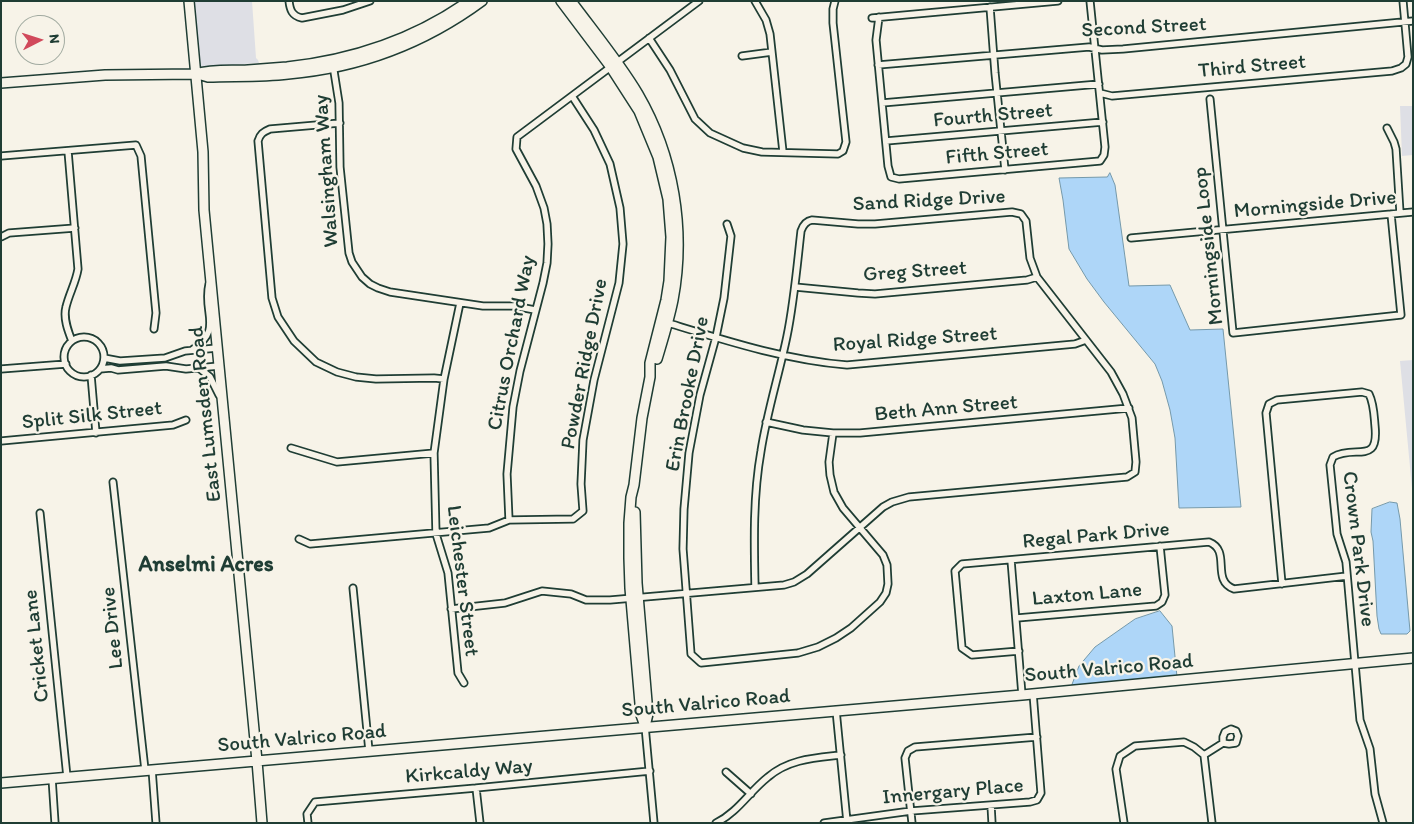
<!DOCTYPE html>
<style>
body{margin:0}
#map{position:relative;width:1414px;height:824px;overflow:hidden;background:#f7f3e8;font-family:Itim,sans-serif}
canvas{display:block}
.frame{position:absolute;inset:0;border:2px solid #1f3d34;pointer-events:none}
.north{position:absolute;left:15px;top:15px;width:50px;height:50px;box-sizing:border-box;background:#f7f3e8;border:1px solid #a1aaa0;border-radius:50%;rotate:85deg;font-size:14px;font-weight:700;line-height:20px;text-align:center;color:#1f3d34}
.north::after{content:'';display:block;margin:auto;width:18px;height:22px;background:#d1495b;clip-path:polygon(50% 0,100% 100%,50% 72%,0 100%)}
</style>
<div id="map">
<canvas width="1414" height="824"></canvas>
<div class="frame"></div>
<div class="north">N</div>
</div>
<script>
const g = document.querySelector('canvas').getContext('2d');
g.lineJoin = 'round';
function paint(path, color) { g.fillStyle = color; g.fill(path, 'evenodd'); }
function trace(path, color, width, dash) { g.strokeStyle = color; g.lineWidth = width; g.lineCap = dash ? 'butt' : 'round'; g.setLineDash(dash || []); g.stroke(path); }
function write(font, color, halo, rows, align = 'center') {
  g.font = font + ' Itim,sans-serif'; g.lineWidth = 4.5; g.setLineDash([]); g.textBaseline = 'middle'; g.strokeStyle = halo; g.fillStyle = color; for (const [text, x, y, turn = 0] of rows) {
    g.save(); g.translate(x, y); g.rotate((+turn || 0) * Math.PI / 180); g.textAlign = isNaN(turn) ? turn : align; if (halo) g.strokeText(text, 0, 0); g.fillText(text, 0, 0); g.restore();
  }
}
paint(new Path2D(`
 M192,1H252L256,58L258,60L259,63L198,67Z
 M1400,106H1413V155L1402,156Z
 M1413,360V499L1400,361Z`), '#dedfe5');
const water = new Path2D(`
 M1110,173L1115,185L1129,286L1170,285L1190,330L1223,329L1241,507L1179,508L1175,438L1170,410L1162,381L1155,364L1104,302L1087,279L1069,249L1063,200L1059,178L1107,177Z
 M1390,502L1397,503L1400,519L1410,631L1407,634H1381L1379,629L1377,616L1373,541L1371,532L1372,509Z
 M1160,611L1172,626L1177,677L1071,687L1079,666L1095,647L1135,619Z`);
paint(water, '#aed6f8');
trace(water, '#7599aa', 1);
const street = new Path2D(`
 M289,1C290,10 292,16 302,18L343,10L370,1
 M755,1L766,20L770,34L783,152
 M990,7L995,73L1005,170
 M879,17L876,40L888,166L891,177L899,179L1100,161L1104,155L1105,147L1090,1
 M872,18L1058,1
 M649,38L670,70L695,119L710,133L743,148L762,152L838,154L843,151L846,142L833,23V9L835,1
 M742,56L772,52
 M333,65L339,103L340,167L349,253L352,262L362,277L370,284L378,288L390,292L483,306H514L535,310
 M878,65L1089,47L1102,50L1123,49L1413,21
 M1100,93L1112,96L1392,71L1401,68L1406,64L1408,57L1403,1
 M1210,99L1233,333L1401,315L1391,214
 M882,103L1099,84
 M340,123L270,129C263,132 260,134 258,141L272,298L278,317L294,341L316,362L337,372L356,377L376,379L434,378L444,379
 M1387,128L1394,142L1396,149L1400,213
 M886,141L1103,122
 M68,151L78,269C76,282 69,294 66,307C63,318 68,331 72,341
 M1,156L136,145L141,156L156,313L154,329
 M727,224L731,236L724,298L716,337L700,395L689,453L684,509L683,549L691,654L701,663L798,653L818,647L836,638L851,628L880,602L886,593L888,584L887,565L883,555L843,508L834,492L830,475L829,462L833,433
 M1,237L9,233L75,228
 M1131,238L1413,212
 M795,287L858,293L875,294L1027,280L1037,277
 M460,303L444,379L434,453L436,534L448,573L458,673L464,683
 M665,322C724,340 785,360 847,365L1075,344L1086,340
 M64 357a20 20 0 1 1 40 0a20 20 0 1 1-40 0Z
 M192,350C224,329 202,313 209,284
 M104,358L120,361L165,358L185,351L217,348
 M199,368L210,377L219,395
 M1,369L66,364
 M100,369L111,368L118,370L166,366L186,369L219,366
 M91,375L96,433
 M766,422L803,430L833,433H860L1129,408
 M1,441L173,425L186,420
 M291,448L337,462L434,453
 M113,482L145,770
 M40,513L67,777
 M509,520L507,474L513,407L520,371L543,283L547,263L548,244L547,224L544,208L536,186L516,149L517,137L699,1
 M299,539L310,544L489,528L509,520L573,519L583,511L581,484L583,440L594,380L619,283L623,244L620,208L610,164L594,130L572,96
 M1011,560L1022,695
 M1282,584L1266,413L1269,404L1277,400L1362,392L1369,394C1374,404 1374,415 1375,426C1379,466 1355,444 1333,457L1330,465L1337,534L1346,562L1360,720L1370,749L1375,794L1383,823
 M353,588L369,751
 M451,609L505,603L542,591L571,594L586,600H610L784,585L794,582L807,574L883,507L892,502L909,497L1127,477L1135,472L1136,462L1132,418L1123,394L1111,372L1037,277L1030,258L1026,221L1021,214L1012,212L875,224H858L812,220C806,221 803,225 801,231C797,266 794,302 787,336C779,375 767,412 761,451C753,496 754,542 755,587
 M1017,618L1156,606L1162,602L1165,595L1160,546
 M1019,651L972,655L962,648L955,571L962,564L1209,542C1232,551 1210,580 1234,589L1347,576
 M836,710L847,822
 M645,726L654,823
 M1204,755L1223,743L1229,744L1236,743L1238,736L1236,731L1231,729L1225,732L1223,737V743
 M152,769L156,823
 M726,772L751,794
 M52,778L55,823
 M476,788L480,823
 M991,805L992,823
 M308,823L307,814L315,802L476,788L650,771
 M716,823C738,812 749,792 768,777C789,759 814,758 841,755
 M824,823L911,811L1030,802L1037,800L1041,793L1033,693
 M912,823L905,758L908,751L915,747L1037,737
 M1124,823L1116,769L1120,756L1135,746L1184,742L1194,747L1204,755L1212,823`);
const secondary = new Path2D(`
 M189,1L203,152L204,210L257,761L262,823
 M561,1L610,66L639,111L658,157L668,199L671,237L669,281L666,300L650,363V377L642,418L634,485L631,497L629,523V558L630,588L641,715L645,726
 M571,1C594,32 619,62 638,94C674,156 686,230 673,300C669,320 663,339 657,359
 M198,74L208,77C235,76 262,77 288,74C359,68 425,43 482,1
 M1,83L105,75L195,74C213,69 230,71 248,70C261,69 274,68 287,67C352,60 415,39 469,1
 M635,512L637,583L648,714L645,726
 M1,783L1022,695L1413,658`);
trace(street, '#1f3d34', 9);
trace(secondary, '#1f3d34', 12);
trace(street, '#f7f3e8', 5.5);
trace(secondary, '#f7f3e8', 9);
write('21px', '#1f3d34', '#f7f3e8', [
 ["Second Street",1144,28,-3],
 ["Third Street",1252,67,-5],
 ["Fourth Street",993,116,-5],
 ["Fifth Street",997,154,-5],
 ["Walsingham Way",327,171,-94],
 ["Sand Ridge Drive",929,201,-3],
 ["Morningside Drive",1315,205,-5],
 ["Morningside Loop",1209,246,-96],
 ["Greg Street",915,272,-4],
 ["Royal Ridge Street",915,340,-4],
 ["Citrus Orchard Way",512,343,-79],
 ["Powder Ridge Drive",585,364,-79],
 ["Erin Brooke Drive",688,394,-79],
 ["Beth Ann Street",946,409,-5],
 ["East Lumsden Road",206,414,-96],
 ["Split Silk Street",92,416,-6],
 ["Regal Park Drive",1096,536,-5],
 ["Crown Park Drive",1358,549,83],
 ["Leichester Street",462,581,83],
 ["Laxton Lane",1087,595,-5],
 ["Lee Drive",113,628,-96],
 ["Cricket Lane",37,646,-96],
 ["South Valrico Road",1109,669,-5],
 ["South Valrico Road",706,704,-5],
 ["South Valrico Road",302,739,-5],
 ["Kirkcaldy Way",469,772,-5],
 ["Innergary Place",953,792,-5]
]);
write('bold 22px', '#1f3d34', '#f7f3e8', [
 ["Anselmi Acres",206,565]
]);
</script>
